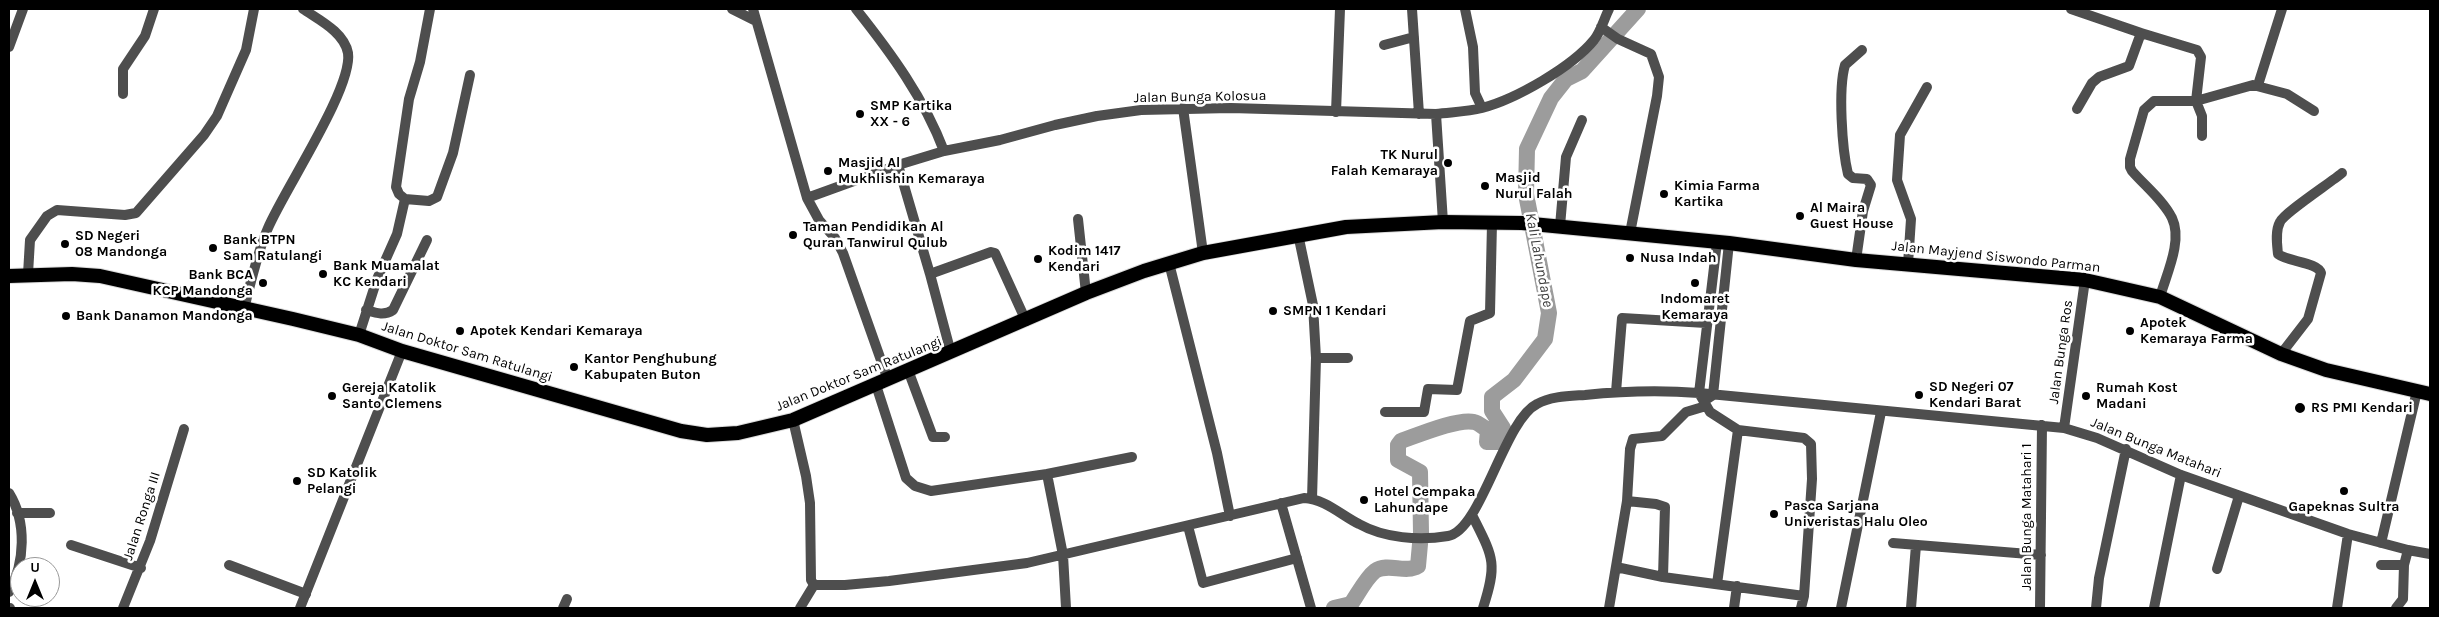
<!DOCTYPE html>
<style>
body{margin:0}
#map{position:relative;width:2439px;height:617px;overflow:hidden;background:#fff;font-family:Karla,sans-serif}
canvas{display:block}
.frame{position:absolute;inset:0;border:10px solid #000;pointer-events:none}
.north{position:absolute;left:10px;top:557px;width:50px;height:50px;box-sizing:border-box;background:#fff;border:1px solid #999;border-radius:50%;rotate:0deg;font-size:14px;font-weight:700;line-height:20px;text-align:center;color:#000}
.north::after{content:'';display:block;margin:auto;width:18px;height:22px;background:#000;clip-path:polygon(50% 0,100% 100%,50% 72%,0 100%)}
</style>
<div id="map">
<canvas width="2439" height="617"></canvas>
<div class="frame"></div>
<div class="north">U</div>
</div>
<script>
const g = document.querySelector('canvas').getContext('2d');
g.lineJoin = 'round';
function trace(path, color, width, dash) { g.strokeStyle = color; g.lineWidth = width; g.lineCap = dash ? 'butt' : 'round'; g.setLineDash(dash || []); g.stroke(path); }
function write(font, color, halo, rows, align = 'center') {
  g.font = font + ' Karla,sans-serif'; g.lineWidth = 5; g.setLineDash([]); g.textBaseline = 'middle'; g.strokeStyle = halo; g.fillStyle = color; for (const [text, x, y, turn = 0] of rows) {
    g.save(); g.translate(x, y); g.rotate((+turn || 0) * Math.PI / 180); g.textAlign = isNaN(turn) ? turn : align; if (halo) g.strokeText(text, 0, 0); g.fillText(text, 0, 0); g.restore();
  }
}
trace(new Path2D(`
 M1334,608L1351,604C1358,594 1366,578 1375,571C1388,562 1405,574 1418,566L1421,533L1420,472L1398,460V445L1401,441C1418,435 1458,418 1474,422C1479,423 1484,428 1488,430L1487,442H1499L1503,428L1492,411V397L1514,380L1545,339L1549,313L1526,194L1527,149L1551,98L1566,79L1582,71L1638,9`), '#9c9c9c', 16);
const trunk = new Path2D(`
 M9,276L72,274L100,276L293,319L359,335L402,351L681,431L707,435L738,433L793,420L1086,293L1144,271L1203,253L1346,227L1443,222L1522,223L1729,243L1856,260L2085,280L2160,297L2281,354L2326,370L2430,394`);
trace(trunk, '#dbdbdb', 16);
trace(new Path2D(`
 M732,9L756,21
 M753,9L807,198L819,220L835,238L843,253L888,380
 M856,9C891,53 924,98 944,151
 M1412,9L1419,114
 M1465,9L1473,47L1475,93L1482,108
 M2071,9L2141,33
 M1601,27L1618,39L1651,54L1659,77L1657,96L1630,233
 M1384,45L1414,37
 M9,47L23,9
 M2258,85L2282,9
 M123,94V69L145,36L154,9
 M1183,108L1203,253
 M2077,109L2092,83L2099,77L2129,66L2141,33L2197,50L2201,57L2196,101L2253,85L2287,94L2314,111
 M1336,112L1340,9
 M898,165L944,151L1000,140L1055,125L1097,116L1141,110L1231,108L1436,114
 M807,198L898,165L930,274L951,353
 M405,199L429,201L437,197L453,153L470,75
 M1078,219L1086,293
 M1443,222L1436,114C1451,112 1467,112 1482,108C1516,99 1572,67 1594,40C1601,31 1604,19 1609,9
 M1560,226L1566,157L1582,120
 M1298,234L1313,305L1316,358H1348
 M1856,260L1863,211L1871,185L1867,179L1853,178L1848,174C1842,149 1838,89 1845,65L1862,50
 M1169,263L1217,453L1230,516
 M1908,264L1911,219L1897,180L1900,135L1927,87
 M28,274L30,240L47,216L57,210L125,215L136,213L204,135L217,116L246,50L254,9
 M930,274L991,252L995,253L1026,321
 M2160,297C2166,275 2183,241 2172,218C2163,200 2145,186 2132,171L2130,167V159L2144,110L2154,101H2196L2202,116V136
 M244,309C251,282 257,253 268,228C284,190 353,88 348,53C344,32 319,20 303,9
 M366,310C376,313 384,316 393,310L427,240
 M359,335L377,279L397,234L405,199L399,194L396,187L409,99L420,62L430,9
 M2281,354L2308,319L2321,273C2318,262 2288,262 2278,254C2277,244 2275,231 2280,222C2284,213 2330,183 2342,173
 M908,370L933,437H945
 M876,385L906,478L915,486L931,491L1047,474L1063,555L1066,608
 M1616,392L1622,318L1706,323
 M1707,399L1713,395L1729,243
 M1385,412H1424L1428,389L1457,390L1470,321L1490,313L1492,223
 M793,420L806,476L810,503L811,580L814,585
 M2064,428L2085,280
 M1738,430L1804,438L1811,444L1812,479L1804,596L1801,608
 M1047,474L1132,457
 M9,493C27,522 25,563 9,592
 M1312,499L1316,358
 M1627,501L1656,504L1665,507L1663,577
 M1281,503L1311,608
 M17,513H50
 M1472,515C1493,557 1498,562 1483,608
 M1188,526L1203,583L1297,558
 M1893,543L2041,555
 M2381,543L2417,391
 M71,545L141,568
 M229,565L306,594
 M2381,565H2404
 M1616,567L1663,577L1804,596
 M2217,569L2239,496
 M1717,584L1738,430L1710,412L1699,393L1717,242
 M814,585H845L889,581L1027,563L1304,498C1325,499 1341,515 1359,524C1384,538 1419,541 1448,536C1481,531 1504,420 1537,404C1551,396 1570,396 1585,395C1624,391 1660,390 1699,393L2064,428L2097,438L2181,475L2348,534L2408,550L2430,554
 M9,608H10
 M123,608L150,541L184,429
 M563,608L567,599
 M800,608L814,585
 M1609,608L1627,501L1630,449L1633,439L1662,436L1686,412L1706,406
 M1734,608L1737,586
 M1841,608L1881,412
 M1911,608L1916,545
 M2040,608L2042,425
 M2096,608L2099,578L2126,449
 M2154,608L2181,475
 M2337,608L2348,534
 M2396,608L2403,599L2404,565L2408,550`), '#4e4e4e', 10);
trace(new Path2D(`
 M300,608L402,351`), '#4e4e4e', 10);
trace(trunk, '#000', 14);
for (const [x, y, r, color] of [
 [860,114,5,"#000"],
 [1448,163,5,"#000"],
 [828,171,5,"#000"],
 [1485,186,5,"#000"],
 [1664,194,5,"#000"],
 [1800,216,5,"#000"],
 [793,235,5,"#000"],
 [65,244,5,"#000"],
 [213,248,5,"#000"],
 [1630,258,5,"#000"],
 [1038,259,5,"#000"],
 [323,274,5,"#000"],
 [263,283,5,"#000"],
 [1695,283,5,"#000"],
 [1273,311,5,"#000"],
 [66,316,5,"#000"],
 [460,331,5,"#000"],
 [2130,331,5,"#000"],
 [574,367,5,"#000"],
 [1919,395,5,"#000"],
 [332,396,5,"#000"],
 [2086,396,5,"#000"],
 [2300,408,6,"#000"],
 [297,481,5,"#000"],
 [2344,491,5,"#000"],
 [1364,500,5,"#000"],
 [1774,514,5,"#000"]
]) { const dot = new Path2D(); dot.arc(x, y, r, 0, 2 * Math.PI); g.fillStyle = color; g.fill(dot); trace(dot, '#fff', 2); }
write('14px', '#000', '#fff', [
 ["Jalan Bunga Kolosua",1200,97,-1],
 ["Jalan Mayjend Siswondo Parman",1996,257,6],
 ["Jalan Doktor Sam Ratulangi",467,352,17],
 ["Jalan Bunga Ros",2061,352,-82],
 ["Jalan Doktor Sam Ratulangi",859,374,-22],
 ["Jalan Bunga Matahari",2156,448,22],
 ["Jalan Ronga III",142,516,-72],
 ["Jalan Bunga Matahari 1",2027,517,-90]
]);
write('bold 14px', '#000', '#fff', [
 ["SMP Kartika",870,106],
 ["XX - 6",870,122],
 ["TK Nurul",1438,155,"right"],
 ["Falah Kemaraya",1438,171,"right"],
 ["Masjid Al",838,163],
 ["Mukhlishin Kemaraya",838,179],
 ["Masjid",1495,178],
 ["Nurul Falah",1495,194],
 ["Kimia Farma",1674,186],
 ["Kartika",1674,202],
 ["Al Maira",1810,208],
 ["Guest House",1810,224],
 ["Taman Pendidikan Al",803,227],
 ["Quran Tanwirul Qulub",803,243],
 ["SD Negeri",75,236],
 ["08 Mandonga",75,252],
 ["Bank BTPN",223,240],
 ["Sam Ratulangi",223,256],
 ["Kodim 1417",1048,251],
 ["Kendari",1048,267],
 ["Nusa Indah",1640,258],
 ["Bank Muamalat",333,266],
 ["KC Kendari",333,282],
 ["Bank BCA",253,275,"right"],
 ["KCP Mandonga",253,291,"right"],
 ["Indomaret",1695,299,"center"],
 ["Kemaraya",1695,315,"center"],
 ["SMPN 1 Kendari",1283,311],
 ["Bank Danamon Mandonga",76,316],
 ["Apotek",2140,323],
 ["Kemaraya Farma",2140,339],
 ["Apotek Kendari Kemaraya",470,331],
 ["Kantor Penghubung",584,359],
 ["Kabupaten Buton",584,375],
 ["SD Negeri 07",1929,387],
 ["Kendari Barat",1929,403],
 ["Gereja Katolik",342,388],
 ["Santo Clemens",342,404],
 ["Rumah Kost",2096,388],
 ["Madani",2096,404],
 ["RS PMI Kendari",2311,408],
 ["SD Katolik",307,473],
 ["Pelangi",307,489],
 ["Hotel Cempaka",1374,492],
 ["Lahundape",1374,508],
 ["Pasca Sarjana",1784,506],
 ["Univeristas Halu Oleo",1784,522],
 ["Gapeknas Sultra",2344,507,"center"]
], 'left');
write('italic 15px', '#3d3d3d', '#fff', [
 ["Kali Lahundape",1539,260,79]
]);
</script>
